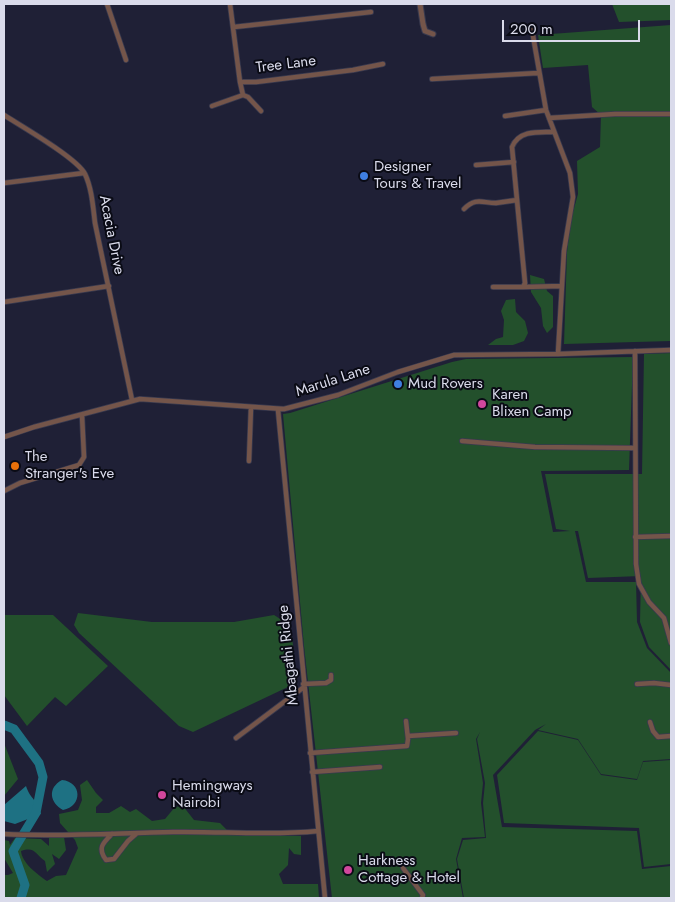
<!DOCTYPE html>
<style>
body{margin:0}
#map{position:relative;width:675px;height:902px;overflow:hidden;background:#1f2036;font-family:Jost,sans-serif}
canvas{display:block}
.frame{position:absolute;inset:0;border:5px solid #dadbeb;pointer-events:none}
.scale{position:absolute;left:502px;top:20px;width:138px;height:22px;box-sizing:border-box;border:2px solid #dadbeb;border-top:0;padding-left:6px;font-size:15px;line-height:18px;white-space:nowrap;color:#dadbeb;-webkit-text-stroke:4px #0a0b15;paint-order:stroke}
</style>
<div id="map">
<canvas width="675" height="902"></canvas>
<div class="frame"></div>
<div class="scale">200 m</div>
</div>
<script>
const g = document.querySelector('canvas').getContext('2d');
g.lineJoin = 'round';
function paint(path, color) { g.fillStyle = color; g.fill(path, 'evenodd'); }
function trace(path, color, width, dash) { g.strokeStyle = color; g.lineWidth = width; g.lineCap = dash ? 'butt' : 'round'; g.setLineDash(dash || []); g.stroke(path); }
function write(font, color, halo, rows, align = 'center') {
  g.font = font + ' Jost,sans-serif'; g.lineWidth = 4; g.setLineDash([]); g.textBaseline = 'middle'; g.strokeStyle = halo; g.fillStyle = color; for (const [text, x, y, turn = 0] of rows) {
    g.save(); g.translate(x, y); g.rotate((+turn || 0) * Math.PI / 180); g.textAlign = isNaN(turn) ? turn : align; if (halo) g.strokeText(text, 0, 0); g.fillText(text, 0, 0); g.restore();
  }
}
paint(new Path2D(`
 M612,4H671V20L619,22Z
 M671,25V341L564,344L567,252L571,219L578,194L577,161L600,147L601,115L592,107L588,65L543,68L538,35Z
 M530,275L544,279L547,291L553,296V327L547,333L543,326L541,308L531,292Z
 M515,299L516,312L525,321L528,333L524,341L513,345H488L496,339L503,337L504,320L501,311L506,300Z
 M671,353V670L649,647L640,622L641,576L588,578L578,531H575L586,582H636L637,622L647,648L671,673V759L643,761L637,779L601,774L578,739L538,730L546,724L550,709L546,724L535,730L493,775L502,827L637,831L642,869L671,866V898H464L457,859L463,840L486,838L483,803L485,783L477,739L480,732L476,739L483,783L481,803L485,837L462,838L456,859L463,898H332L304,646L283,414L290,413L452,362L466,359L633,357L629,470L541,471L553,532L570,531L556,529L545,474H642L644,354Z
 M78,613L152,622H234L274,615C277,617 281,619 284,622C297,636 295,669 290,686L193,732L179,726L79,633L74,625Z
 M4,615H53L108,666L66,706L55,697L27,726L4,695Z
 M538,731L578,740L601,775L637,780L643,762L671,760V864L644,867L639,828L504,823L497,775Z
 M4,743L18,779L4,796Z
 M87,780L96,793L103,800L96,807V813H109L121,806L130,812L136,809L152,821L165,819L175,807L183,806L194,820L220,823L232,835L301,836V855L294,854L289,848L288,865L279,874L283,884H318L319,898H4V875H8L13,873L4,858V840L9,841L10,845L15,838L41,839L49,846V838L64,837L66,850L59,859L52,854L55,864L47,872L45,861C35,854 35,846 21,851C22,863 37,874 47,881L56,876L66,875L78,848L75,840L60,823L59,814L78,810L82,800L80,785Z`), '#23502c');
paint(new Path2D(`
 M62,780C82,782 83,806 63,810C50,803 47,788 62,780Z
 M26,786C30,799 38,800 41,814L15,824L4,821V805Z`), '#1e7183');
trace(new Path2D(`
 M4,725L14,729L39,763L43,777L36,813L13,851L25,885L21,898`), '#1e7183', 9);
const minor = new Path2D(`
 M107,4L126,60
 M230,4L240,82H256L353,70L383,64
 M234,27L371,12
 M532,30L546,110L570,173L573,197L564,251L558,354
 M432,79L538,73
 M240,82L243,95L248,97L261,111
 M212,106L243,95
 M4,115C21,126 77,158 85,174C92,189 93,207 95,223L132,400
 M505,116L546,110
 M549,118L615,114H671
 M476,165L514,162
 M4,183L84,173
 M464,209C476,197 482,203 496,203C503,202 510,201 517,200L512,147C519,130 538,132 553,132
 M493,287H523L525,283L517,200
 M523,287L562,286
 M4,302L109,286
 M635,351L636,564L639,584L649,602L664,618L671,643
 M278,410L325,898
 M4,437L34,427L140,399L284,409L338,395L398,372L454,355L558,354L671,350
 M462,441L535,447L635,448
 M249,461L251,407
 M4,491L20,483L79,465L84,457L82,415
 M635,537L671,536
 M303,684L326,683L331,680V675
 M637,684L654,683L671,685
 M650,722L653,731L658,737L671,736
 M408,736L456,733
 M236,738L304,687
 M310,753L407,746L408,739L406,721
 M312,772L380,767
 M4,834C60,837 116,833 173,832C221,831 270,836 318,831
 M112,834C103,843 97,848 106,860L114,859L128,841L136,834
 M403,868L423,895L422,898`);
const tertiary = new Path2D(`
 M420,4L423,24L425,31L433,34`);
trace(minor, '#393a4f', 6);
trace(tertiary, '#393a4f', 7);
trace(minor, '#74554a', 4.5);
trace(tertiary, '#74554a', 5);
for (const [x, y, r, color] of [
 [364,176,5,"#3f7fe0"],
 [398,384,5,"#3f7fe0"],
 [482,404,5,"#d1479c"],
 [15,466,5,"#e8710a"],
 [162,795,5,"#d1479c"],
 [348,870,5,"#d1479c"]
]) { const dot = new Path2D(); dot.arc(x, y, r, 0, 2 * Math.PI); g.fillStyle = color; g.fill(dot); trace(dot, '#0a0b15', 2); }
write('15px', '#dadbeb', '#0a0b15', [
 ["Tree Lane",286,65,-7],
 ["Acacia Drive",111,235,79],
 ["Marula Lane",333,381,-18],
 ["Mbagathi Ridge",289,655,-96]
]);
write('15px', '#dadbeb', '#0a0b15', [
 ["Designer",374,167],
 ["Tours & Travel",374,184],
 ["Mud Rovers",408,384],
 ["Karen",492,395],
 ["Blixen Camp",492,412],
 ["The",25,457],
 ["Stranger's Eve",25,474],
 ["Hemingways",172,786],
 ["Nairobi",172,803],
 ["Harkness",358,861],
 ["Cottage & Hotel",358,878]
], 'left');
</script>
